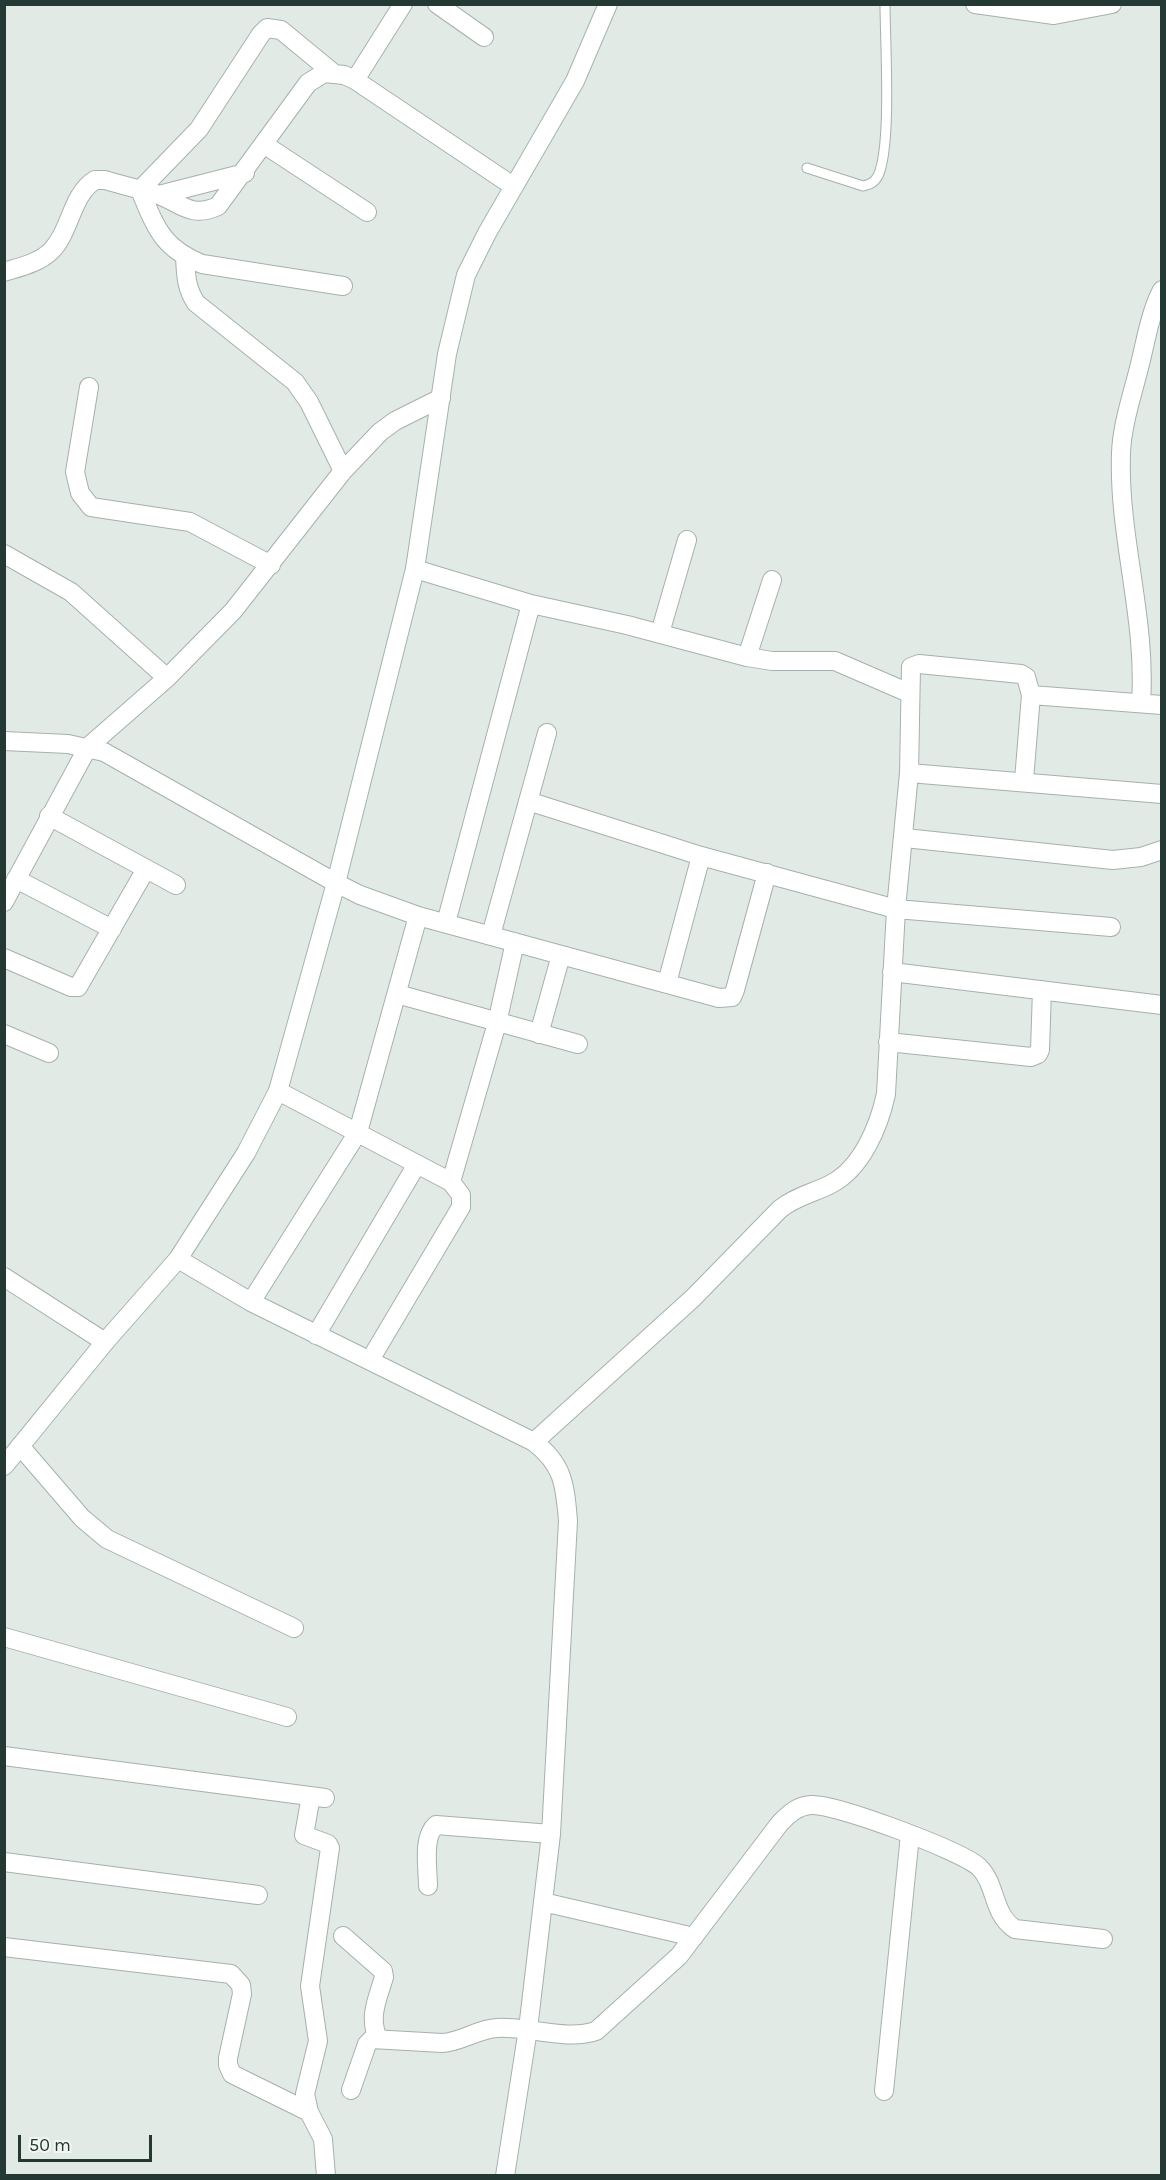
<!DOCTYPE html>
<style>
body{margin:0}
#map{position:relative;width:1166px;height:2180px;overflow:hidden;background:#e2eae6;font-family:Karla,sans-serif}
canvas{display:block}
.frame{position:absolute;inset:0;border:6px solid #243933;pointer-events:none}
.scale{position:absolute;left:18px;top:2135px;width:134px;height:27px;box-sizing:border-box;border:3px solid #243933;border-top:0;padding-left:8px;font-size:18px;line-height:21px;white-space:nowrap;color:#243933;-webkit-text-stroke:4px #f2f7f4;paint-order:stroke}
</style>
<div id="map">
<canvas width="1166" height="2180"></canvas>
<div class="frame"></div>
<div class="scale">50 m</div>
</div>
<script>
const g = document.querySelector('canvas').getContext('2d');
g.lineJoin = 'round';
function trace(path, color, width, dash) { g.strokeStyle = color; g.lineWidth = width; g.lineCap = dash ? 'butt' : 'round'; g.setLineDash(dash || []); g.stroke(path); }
const lane = new Path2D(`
 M807,168L863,186C870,184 874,183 878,176C892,145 885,43 885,4`);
const street = new Path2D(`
 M437,4L484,37
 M975,4L1054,15L1112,4
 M332,72L281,30L267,28L261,34L199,129L140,190C156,228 162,248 202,264L343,286
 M355,80L403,4
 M265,145L367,212
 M159,195L245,173
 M185,257C186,275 186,288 196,303L295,382L309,402L343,471
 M4,272C20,267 39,263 51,251C71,231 71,195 95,180H105C121,185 139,189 156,194C180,202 190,219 218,206L308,83L324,73L344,75L355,80L513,186
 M89,387L75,472L80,493L91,507L190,522L271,565
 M4,554L71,592L167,678
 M415,569L531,604L627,625L747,657L772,661H835L909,693
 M660,633L687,540
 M747,657L772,580
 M1031,695L1162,705
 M1141,703C1147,619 1118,537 1121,453C1122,424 1133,393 1140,364C1146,340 1150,313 1162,290
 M4,741L68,744L104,752L336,883L360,895L418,916L719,998L732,997L735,990L767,873
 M909,773L1162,794
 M528,801L701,856L896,909L1111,927
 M49,816L176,885
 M905,838L1113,860L1141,857L1162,850
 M16,879L112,929
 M4,902L88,747L167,678L233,611L343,471L380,432L395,421L441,398
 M446,923L531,604
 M491,935L547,733
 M4,958L71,987H78L146,869
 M892,972L1162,1005
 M667,983L701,856
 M397,994L578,1044
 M4,1034L49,1053
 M539,1034L561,955
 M888,1042L1031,1057L1038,1054L1040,1050L1042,990
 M278,1091L451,1182L461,1195V1207L370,1360
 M451,1182L497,1023L515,942
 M178,1259L251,1302L534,1442C564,1465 565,1486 568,1521L551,1834L528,2029L505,2176
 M4,1277L105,1342
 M251,1302L358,1132L418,916
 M316,1335L417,1164
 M534,1442L693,1298L780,1209C796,1196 814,1193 831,1184C862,1168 879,1126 886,1094L896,909L909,773L911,667L919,664L1021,674L1026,677L1031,695L1024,780
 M20,1446L82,1518L107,1539L294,1628
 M4,1637L287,1717
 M4,1756L325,1798
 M311,1796L304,1835L328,1844L330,1848L310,1986L318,2041L305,2094L309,2112L323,2139L326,2176
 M4,1862L258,1895
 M428,1886C428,1869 422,1837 436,1825L551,1834
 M543,1902L694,1937
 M343,1936L383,1971L384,1977C378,1998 368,2017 378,2038
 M4,1947L231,1974L241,1985L242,1994L228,2058V2065L232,2074L309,2112
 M351,2090L367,2044L372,2039L442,2043C462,2042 477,2029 497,2028C528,2026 566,2041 596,2031L679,1956L780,1823C789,1814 797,1806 811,1805C834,1803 962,1851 979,1867C997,1885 992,1914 1015,1929L1103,1939
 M884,2091L910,1835`);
const secondary = new Path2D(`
 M4,1466L105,1342L178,1259L246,1153L278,1091L336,883L415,569L447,354L466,275L487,233L575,81L608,4`);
trace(lane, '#a5b1ad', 11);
trace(street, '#a5b1ad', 20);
trace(secondary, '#a2b5ae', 20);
trace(lane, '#fff', 9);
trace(street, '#fff', 18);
trace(secondary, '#fff', 18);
</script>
